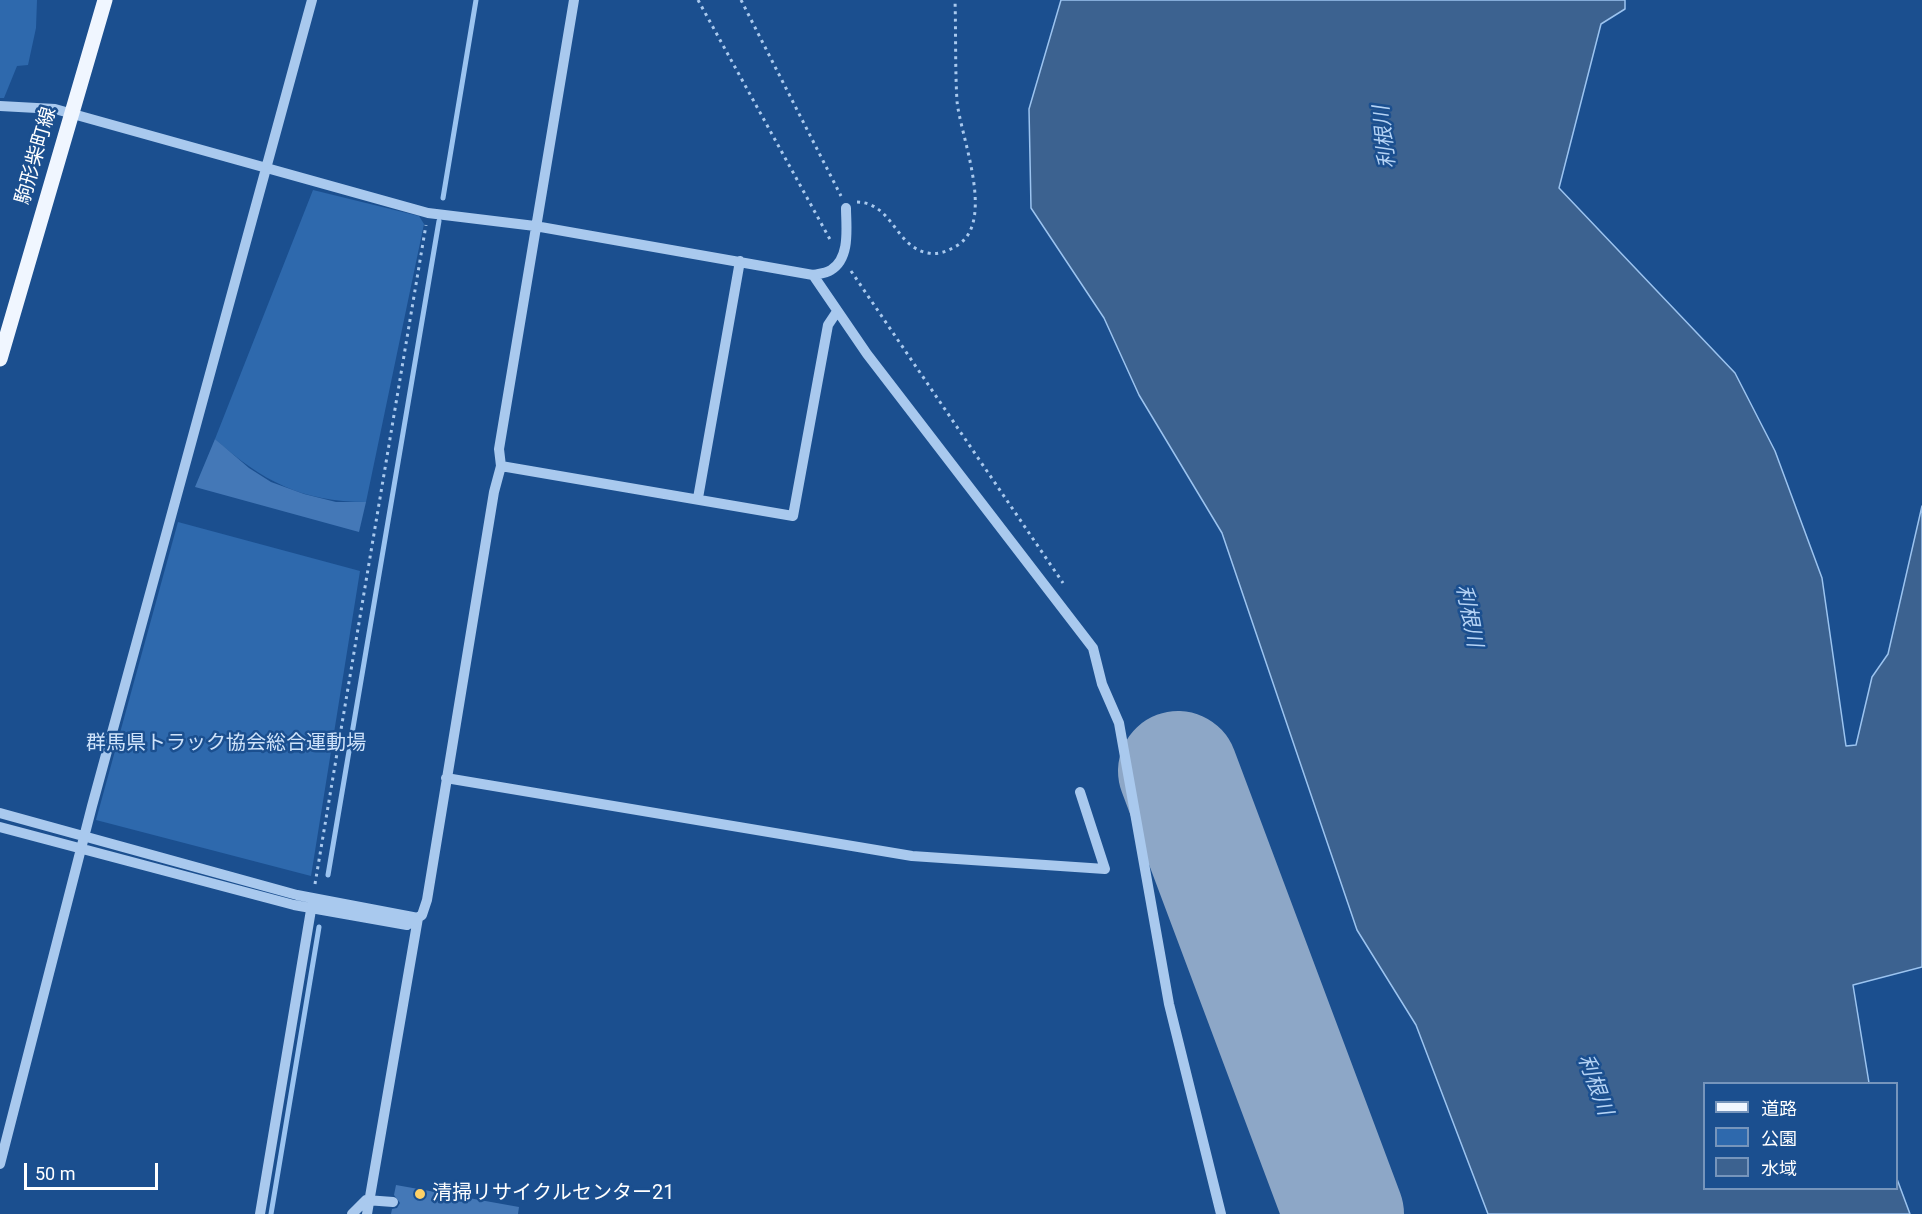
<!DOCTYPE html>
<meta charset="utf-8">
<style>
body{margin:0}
#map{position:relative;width:1922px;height:1214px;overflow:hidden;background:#1b4f8f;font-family:Roboto,"Noto Sans JP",sans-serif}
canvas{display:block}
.legend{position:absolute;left:1703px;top:1082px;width:195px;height:108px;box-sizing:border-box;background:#1b4f8f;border:2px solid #7695bc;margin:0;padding:8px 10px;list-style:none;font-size:18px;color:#fff}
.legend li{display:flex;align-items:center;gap:12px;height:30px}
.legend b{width:30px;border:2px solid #7695bc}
.scale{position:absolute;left:24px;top:1163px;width:134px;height:27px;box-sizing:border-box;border:3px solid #fff;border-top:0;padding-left:8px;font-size:18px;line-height:21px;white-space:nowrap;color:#fff;-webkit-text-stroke:4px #1b4f8f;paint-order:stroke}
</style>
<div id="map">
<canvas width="1922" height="1214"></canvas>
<ul class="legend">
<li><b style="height:8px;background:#f0f6ff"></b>道路</li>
<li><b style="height:16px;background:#2e69ad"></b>公園</li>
<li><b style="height:16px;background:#3c6290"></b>水域</li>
</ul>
<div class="scale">50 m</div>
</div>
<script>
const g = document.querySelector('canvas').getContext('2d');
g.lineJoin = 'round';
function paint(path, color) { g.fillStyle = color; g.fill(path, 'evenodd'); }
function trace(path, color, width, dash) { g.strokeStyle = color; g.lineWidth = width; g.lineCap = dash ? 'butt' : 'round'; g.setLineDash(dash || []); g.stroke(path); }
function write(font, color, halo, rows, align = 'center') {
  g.font = font + ' Roboto,"Noto Sans JP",sans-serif'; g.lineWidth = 5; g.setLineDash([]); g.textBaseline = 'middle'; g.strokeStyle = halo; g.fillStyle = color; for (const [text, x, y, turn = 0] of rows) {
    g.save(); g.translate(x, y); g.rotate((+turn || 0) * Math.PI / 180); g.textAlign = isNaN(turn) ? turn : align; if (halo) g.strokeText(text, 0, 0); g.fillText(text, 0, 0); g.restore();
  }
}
paint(new Path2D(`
 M0,0H37L36,28L28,65L17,66L4,98H0Z
 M313,190L419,216L424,224L366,502C302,502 262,481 215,439Z
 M178,522L360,571L311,876L96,820Z`), '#2e69ad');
const water = new Path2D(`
 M1061,0H1625V9L1601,24L1559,188L1735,373L1775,451L1822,578L1846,746L1856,745L1872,677L1888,654L1922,506V967L1853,985L1869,1083L1704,1084V1188H1896L1897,1179L1910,1214H1488L1416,1025L1357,930L1222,533L1139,395L1104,318L1031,208L1029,109Z`);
paint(water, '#3c6290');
trace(water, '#9cc4f0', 1.5);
trace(new Path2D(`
 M443,198L476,0
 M328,875L439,221
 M271,1214L319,927`), '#9cc4f0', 5);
trace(new Path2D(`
 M1178,771L1344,1214`), '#8da7c7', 120);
paint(new Path2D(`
 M215,439L249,468L271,482L304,494L336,502H366L359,532L195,487Z
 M396,1185L519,1207L518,1214H391L392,1209L397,1208L400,1203L394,1195Z`), '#4478b7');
trace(new Path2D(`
 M698,0L832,243
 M741,0L841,196
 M857,202C893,203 895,247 928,253C939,255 948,251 958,245C996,220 960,135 957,101C955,68 956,33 955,0
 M851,271L1063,583
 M315,884L426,225`), '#a9c9ee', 3, [3, 4.5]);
trace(new Path2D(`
 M0,106L55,109L428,213L535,226L813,275C818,274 827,273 831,270C851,258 846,226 846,208
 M813,275L867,354L1093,648L1102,684L1119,723L1169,1004L1221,1214
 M501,466L793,516L828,325L836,313
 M698,498L740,261
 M446,778L912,856L1105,869L1080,792
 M0,813L297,895L418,918
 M0,827L294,905L407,925L422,915L427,900L494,492L501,466L499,449L574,0
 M0,1164L92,806L312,0
 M260,1214L312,904
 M352,1214L366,1200L393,1202
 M367,1214L418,918`), '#a9c9ee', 10);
trace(new Path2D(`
 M0,359L105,0`), '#f0f6ff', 15);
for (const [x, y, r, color] of [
 [420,1194,6,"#ffd166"]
]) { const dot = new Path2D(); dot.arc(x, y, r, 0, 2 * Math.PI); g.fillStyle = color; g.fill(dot); trace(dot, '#1b4f8f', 2); }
write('20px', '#fff', '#1b4f8f', [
 ["駒形柴町線",37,156,-74]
]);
write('20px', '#cfe3fa', '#1b4f8f', [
 ["群馬県トラック協会総合運動場",226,744]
]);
write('20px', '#fff', '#1b4f8f', [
 ["清掃リサイクルセンター21",432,1194]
], 'left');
write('italic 21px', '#b5d3f5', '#1b4f8f', [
 ["利根川",1386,137,-96],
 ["利根川",1468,616,79],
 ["利根川",1594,1085,70]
]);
</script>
